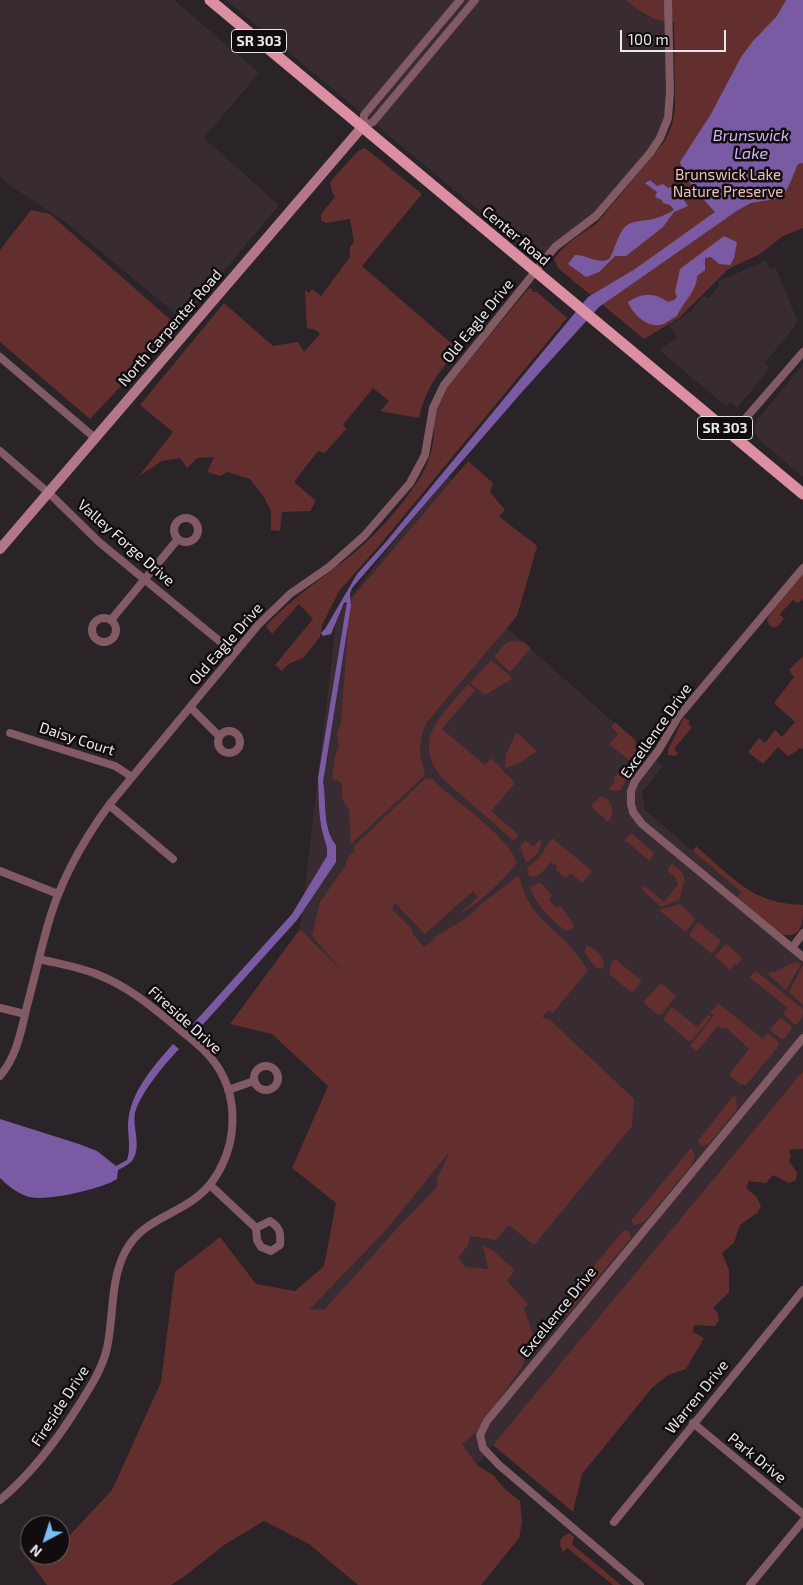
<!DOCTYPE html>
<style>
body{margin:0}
#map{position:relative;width:803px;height:1585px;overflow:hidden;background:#2a2327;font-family:"Exo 2",sans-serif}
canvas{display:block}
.north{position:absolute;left:20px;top:1515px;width:50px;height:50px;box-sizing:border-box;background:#110d0f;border:1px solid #686366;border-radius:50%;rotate:220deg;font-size:14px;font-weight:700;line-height:20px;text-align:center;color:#eae5e8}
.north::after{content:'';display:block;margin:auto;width:18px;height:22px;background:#78bff7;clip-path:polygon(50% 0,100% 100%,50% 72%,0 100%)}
.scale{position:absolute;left:620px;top:30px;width:106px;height:22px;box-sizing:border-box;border:2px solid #eae5e8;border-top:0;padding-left:6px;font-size:15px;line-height:18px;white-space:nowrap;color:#eae5e8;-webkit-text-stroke:4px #110d0f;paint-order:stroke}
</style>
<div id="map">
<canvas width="803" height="1585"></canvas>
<div class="north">N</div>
<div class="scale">100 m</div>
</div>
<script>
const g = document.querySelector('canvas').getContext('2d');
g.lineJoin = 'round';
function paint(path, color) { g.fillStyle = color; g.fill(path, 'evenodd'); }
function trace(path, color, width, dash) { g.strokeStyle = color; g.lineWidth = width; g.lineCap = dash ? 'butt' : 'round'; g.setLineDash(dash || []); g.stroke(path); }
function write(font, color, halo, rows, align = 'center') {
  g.font = font + ' "Exo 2",sans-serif'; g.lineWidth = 5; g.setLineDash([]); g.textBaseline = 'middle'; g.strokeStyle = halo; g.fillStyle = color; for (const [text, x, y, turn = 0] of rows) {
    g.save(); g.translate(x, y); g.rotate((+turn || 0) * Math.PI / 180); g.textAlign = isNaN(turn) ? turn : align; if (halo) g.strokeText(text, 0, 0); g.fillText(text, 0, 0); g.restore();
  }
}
paint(new Path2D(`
 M0,0H174L259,73L204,138L279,205L183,320L64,221L9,185L0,177Z
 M226,0H626L646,16L668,23V118L650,153L596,216L544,261L524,248Z
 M766,261L770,269L776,268L797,320L795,326L765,363L770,368L737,408L730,403L727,407L659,350L677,338L669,325L691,311L703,296L709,298L719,286L718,281Z
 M803,365V477L761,441L755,432L754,428L757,420Z
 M446,475L535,544L506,627L663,766L642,792L645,810L741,892L737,898L803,953V1071L477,1465L462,1444L308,1310L387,1229L437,1134L300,929L337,614Z`), '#382b32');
paint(new Path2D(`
 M626,0H803V228L783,236L760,254L728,269L679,318L644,339L558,268L554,259L562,249L575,238L596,224L665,141L672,125L675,109L674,22C654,23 641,12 626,0Z
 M365,148L422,194L362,266L458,349C438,374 427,385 419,418L380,411L389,401L373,388L343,425L346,429L325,453L318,451L294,482L316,501L310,511L282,512L280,531L271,530V511L264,497L250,479L227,472L220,476L207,472L214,457L197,458L187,468L180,458L162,461L139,476L173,432L140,405L224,303L273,346L298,342L304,352L320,334L316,330L307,328L305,290L309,293L312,289L321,296L350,257V247L354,242L350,219L326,223L321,220V214L335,197L332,192L330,182L358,151Z
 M31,210L50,214L173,322L133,373L90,419L0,342V250Z
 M531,288L533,292H537L567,318L378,547L339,591L322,625L320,637L303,658L288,664L282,671L275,665L313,619L299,604L272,634L266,626C291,598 325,577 354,553C377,534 403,505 419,479C428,466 433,449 434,433C434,428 433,422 434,417C437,406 443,396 448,386L528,289Z
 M468,461L493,483L490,492L505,510L499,517L535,544L537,547L517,616L426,723C418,743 419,753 425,773L423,777L351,844L349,810L342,798V783L332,778L335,756L339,746L337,733L341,723L348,627L352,598Z
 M803,574V599L798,603L793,600L780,614L784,619L779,625L774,628L769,625L767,620L770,614Z
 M510,641L524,642L531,648L510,672L494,657L504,645Z
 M803,656V749L798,748L797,751L788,756L778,747L763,764L748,752L759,738L765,743L775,730L782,737L795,722L774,703L794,677L789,670Z
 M491,660L510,676L512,679L485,695L470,683Z
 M468,684L475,690L442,729L485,765L491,758L515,783L491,811L519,835L514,841L443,779C410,740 442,715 468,684Z
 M684,717L690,721L688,724L692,727L674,749L678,753L676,756L668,755V750Z
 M615,722L635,740L637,761L635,765L609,744L618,734L611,727Z
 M516,732L537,751L518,764L505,768L506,755Z
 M625,764L632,770C626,776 625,786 619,791L608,790L615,781L614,778Z
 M426,778L432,779C454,801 508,835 517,863C501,883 481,901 459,915L478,897L473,891L425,934L395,903L392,909L411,928L413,934L424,947L433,941V938L468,917L480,905L519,875C526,911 546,921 569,945C576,953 582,962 588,970L553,1013L549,1010L542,1017L549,1019L634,1099L632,1126L534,1245L509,1225L496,1240L470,1236L468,1245L458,1258L466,1267L488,1269L483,1246L491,1249L515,1270L507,1281L528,1304L524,1309L533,1334L522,1367L475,1433L462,1444L477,1465L493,1475L506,1490L520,1501L522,1522L519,1538L481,1585H358L309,1544L264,1521L224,1545L185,1576L171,1585H47L19,1547L30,1545V1555H60V1538L69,1536L112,1490L161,1382L175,1272L220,1237L256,1284L295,1291L324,1266L336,1203L292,1168L328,1086L272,1034L230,1024L300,929L344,973L312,936L320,902L345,866L348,857L355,851L353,847ZM450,1151L437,1179V1187L401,1224L325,1309L309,1310L387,1229Z
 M600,796C613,799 616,812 608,822L591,806Z
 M631,833L654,853L649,861L629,843L624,841Z
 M552,838L592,871L582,883L571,873L566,878L556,870L557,866L551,862C544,869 540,879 529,876L527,868L539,858Z
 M541,839C543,850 535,857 526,863L520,847L525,840L533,847Z
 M696,846C716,863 740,889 765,898C777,903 790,904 803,905C803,923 803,940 779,934L737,898L741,892L693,851Z
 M672,864C683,873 687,874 682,888C681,892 681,896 679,900L661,907L642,889L645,886L664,902L678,885L675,877L667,870Z
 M539,883L543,885L552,895L549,900L557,908L560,905L575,927L566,931C550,918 537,907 530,887Z
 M679,904L683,906L695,919L686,932L659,910Z
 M698,922L721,941L712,954L689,935Z
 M726,944L742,958L737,965L735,964L730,970L715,956Z
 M587,946C596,948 603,956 604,964L602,969L596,968L585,953V950Z
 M615,959L642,981L632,993L609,974L611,964Z
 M796,962L801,964L786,990L768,974L769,972C780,973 786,964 796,962Z
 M803,965V1005L789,992Z
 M756,971L803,1009C803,1016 802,1021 795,1025L783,1014L788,1008L749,977Z
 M661,983L676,996L662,1014L658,1015L643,1002Z
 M718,1003L763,1039L767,1033L778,1041L779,1044L777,1048L746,1085L740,1084L729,1075L749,1049L726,1027L723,1029L718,1026L697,1051L690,1046L717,1011L713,1015L710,1013Z
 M672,1007L697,1027L708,1015L711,1017L692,1040L688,1041L664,1020V1017Z
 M780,1018L791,1026L792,1029L784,1039H781L770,1030Z
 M803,1071V1149L789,1150L791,1156L789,1161L797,1173L796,1180L789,1183L773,1175L766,1183L749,1181L746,1188L756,1196L761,1206L757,1213L740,1225L734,1243L722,1253L729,1270V1292L713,1308L718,1313L719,1320L715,1326L694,1325L693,1332L704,1338L686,1369L668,1375L652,1388L582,1474L573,1512L493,1445Z
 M733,1096L736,1097L737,1109L709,1144L702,1146L697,1142Z
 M691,1148L695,1155L691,1166L644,1222L634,1225L631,1221Z
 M627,1230L631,1235V1238L567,1315H558L555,1313L623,1231Z
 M570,1533L574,1537L572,1544L621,1585H613L567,1548L563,1552C558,1542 559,1537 570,1533Z`), '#632f2e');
paint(new Path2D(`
 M786,0H803V163L798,164C792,177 790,187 781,198L751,203L738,210L599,307L522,392L352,588L350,594L351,606L323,782C327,803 322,828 336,845V862L297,920L198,1030L192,1025L292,914L327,856C328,847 325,842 323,834C318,816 319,796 318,778L347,602L344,603L331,634L323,636L321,633L325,629L357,574L385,543L588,297L635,269L715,212C701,196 687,184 680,162L711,114L741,57L753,41L777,16Z
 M650,180L657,186L663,184L668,188L671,187L673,193L681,196L688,206L674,212L663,227L626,256H615L599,272L586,277L568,264L575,255C586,254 598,265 609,259C612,257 618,234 624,228C631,219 646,222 656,218C662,217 668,213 674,210L670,205L663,203L662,200L655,197L657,192L645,183Z
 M724,236L737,242L734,258L730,265L719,264L711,257L705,258V270L697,276C697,291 683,302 677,316C672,318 665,325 659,325C646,327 632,313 628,302C642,293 654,292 668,302L674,300L677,297L675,292L680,269Z
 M173,1044L179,1049C165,1064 140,1093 135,1113C132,1128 143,1149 131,1162C128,1165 122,1168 118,1170L117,1179C102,1189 42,1203 26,1196C16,1192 7,1185 0,1178V1119L79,1144L97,1151L116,1166L127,1160C131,1148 128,1137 128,1125C129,1093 153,1067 173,1044Z`), '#7b5aa4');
trace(new Path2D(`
 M363,126L373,122L475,0
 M363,126L364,115L460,0
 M0,357L95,438
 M732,434L803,352
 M0,451L52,496L99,542L234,653
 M174 530a12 12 0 1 1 24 0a12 12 0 1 1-24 0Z
 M803,568L678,717L658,751L635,781L631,791V804L633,812L642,824L803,957
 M92 630a12 12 0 1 1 24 0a12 12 0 1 1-24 0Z
 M111,620L178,539
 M190,707L219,736
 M218 742a11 11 0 1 1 22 0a11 11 0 1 1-22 0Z
 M10,733L115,766L132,777
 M109,805L173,859
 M0,871L58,894
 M792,948L803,933
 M0,1008L25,1014
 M254 1078a12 12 0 1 1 24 0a12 12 0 1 1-24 0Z
 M0,1076C17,1056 21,1031 27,1006C34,980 40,953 47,928C59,883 82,842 109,805L258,625L290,594L329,567L364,536L410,483L425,455L433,408L444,385L555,247L596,216L650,153L660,138L668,118L670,92L668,0
 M228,1090L254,1081
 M210,1185L256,1228L257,1240L261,1247L271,1251L280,1245C281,1232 280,1228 270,1221L256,1228
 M693,1423L803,1514
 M0,1500C31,1474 55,1443 77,1408C89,1389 102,1370 107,1348C114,1316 110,1281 125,1252C145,1213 189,1216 214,1179C238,1143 240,1094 212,1059C201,1045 186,1035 173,1024C150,1005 128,987 101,976C81,967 60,964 39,959
 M614,1522L803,1290
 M640,1585L499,1465L483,1448L480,1435L487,1421L803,1038
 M750,1585L803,1521`), '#815a64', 8);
trace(new Path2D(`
 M0,549L363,126`), '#b47787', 10);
trace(new Path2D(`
 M210,0C407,165 606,328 803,494`), '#dc8ea2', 11);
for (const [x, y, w] of [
 [259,41,55],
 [725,428,55]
]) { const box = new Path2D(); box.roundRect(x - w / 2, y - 11.5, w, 23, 4); g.fillStyle = '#110d0f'; g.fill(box); trace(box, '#eae5e8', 1); }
write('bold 14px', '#eae5e8', null, [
 ["SR 303",259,41],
 ["SR 303",725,428]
]);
write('15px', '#f1bfbb', '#110d0f', [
 ["Brunswick Lake",728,175],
 ["Nature Preserve",728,192]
]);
write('15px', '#eae5e8', '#110d0f', [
 ["Center Road",516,236,40],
 ["Old Eagle Drive",478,321,-51],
 ["North Carpenter Road",170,328,-49],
 ["Valley Forge Drive",126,543,41],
 ["Old Eagle Drive",226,644,-49],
 ["Excellence Drive",656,731,-55],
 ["Daisy Court",77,739,18],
 ["Fireside Drive",185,1020,42],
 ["Excellence Drive",558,1312,-51],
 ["Warren Drive",697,1397,-51],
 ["Fireside Drive",60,1406,-57],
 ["Park Drive",757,1458,39]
]);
write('italic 16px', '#cfb6f2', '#110d0f', [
 ["Brunswick",751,136],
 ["Lake",751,154]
]);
</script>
